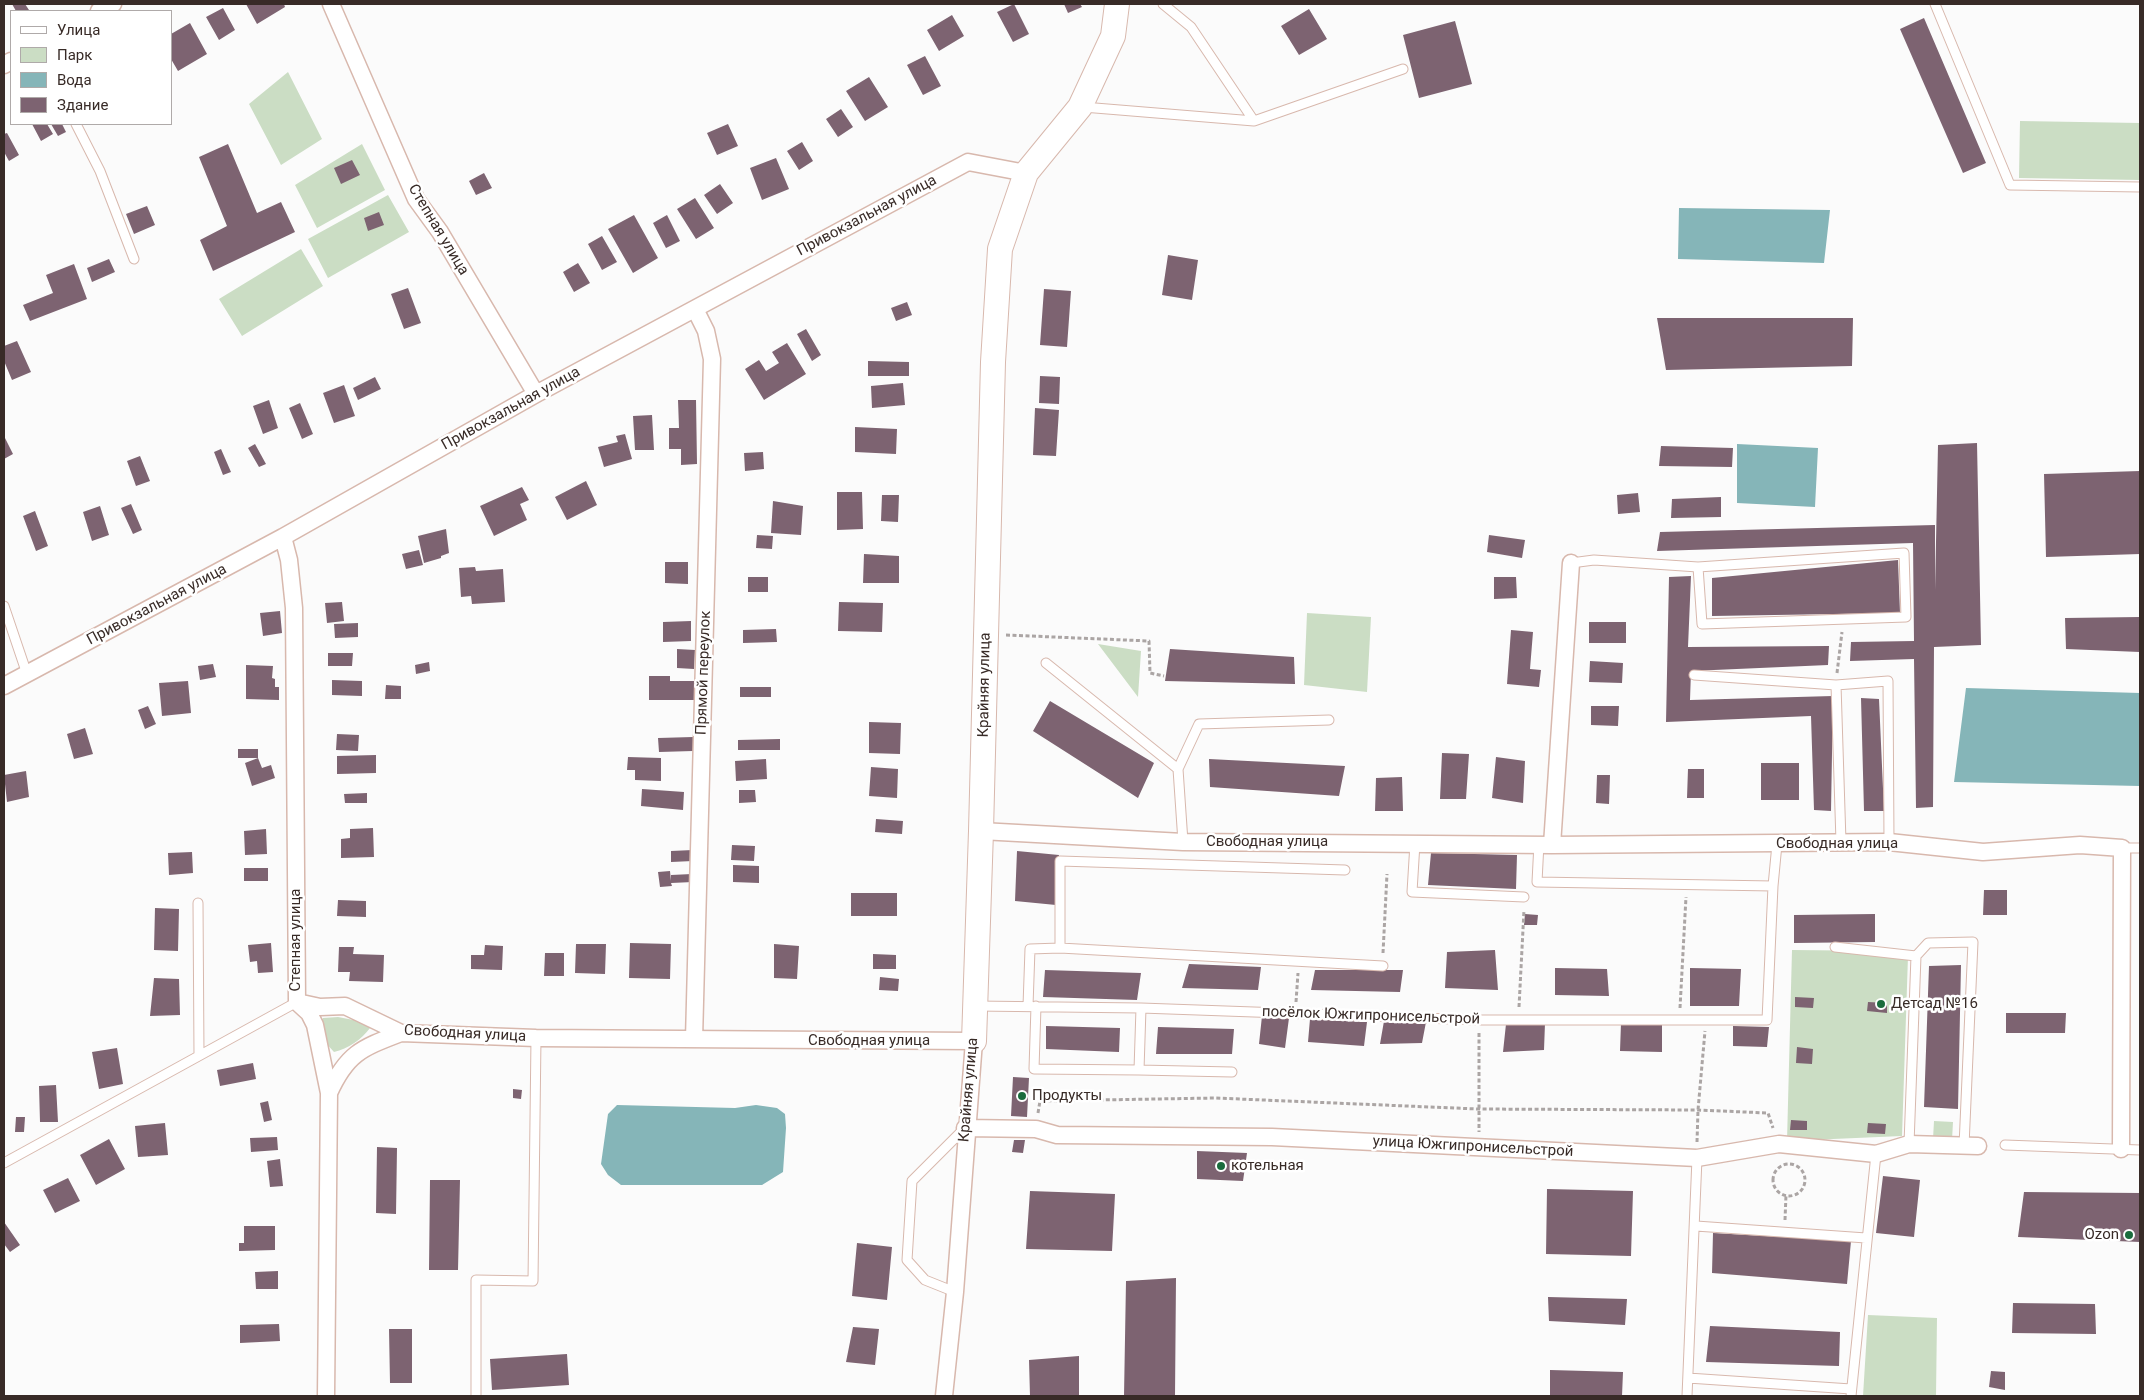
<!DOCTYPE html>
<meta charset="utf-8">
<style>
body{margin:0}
#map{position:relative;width:2144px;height:1400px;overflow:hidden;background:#fbfbfb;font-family:Roboto,sans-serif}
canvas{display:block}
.frame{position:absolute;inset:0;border:5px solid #382b27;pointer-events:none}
.legend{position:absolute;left:10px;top:10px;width:162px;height:115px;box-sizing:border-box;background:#fff;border:1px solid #afaaa9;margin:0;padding:6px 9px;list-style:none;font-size:15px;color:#382b27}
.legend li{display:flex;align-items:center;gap:10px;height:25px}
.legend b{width:25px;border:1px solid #afaaa9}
</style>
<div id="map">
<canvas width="2144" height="1400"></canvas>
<div class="frame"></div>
<ul class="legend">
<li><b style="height:6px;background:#fff"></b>Улица</li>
<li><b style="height:14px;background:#cbddc4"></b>Парк</li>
<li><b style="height:14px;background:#85b5b8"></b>Вода</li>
<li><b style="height:14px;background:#7d6371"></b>Здание</li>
</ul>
</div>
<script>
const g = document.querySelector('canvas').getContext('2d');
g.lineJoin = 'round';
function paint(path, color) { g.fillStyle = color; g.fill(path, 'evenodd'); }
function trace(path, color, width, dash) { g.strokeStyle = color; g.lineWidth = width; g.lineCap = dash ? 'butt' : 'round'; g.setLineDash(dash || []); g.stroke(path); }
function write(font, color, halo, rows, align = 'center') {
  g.font = font + ' Roboto,sans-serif'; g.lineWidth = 5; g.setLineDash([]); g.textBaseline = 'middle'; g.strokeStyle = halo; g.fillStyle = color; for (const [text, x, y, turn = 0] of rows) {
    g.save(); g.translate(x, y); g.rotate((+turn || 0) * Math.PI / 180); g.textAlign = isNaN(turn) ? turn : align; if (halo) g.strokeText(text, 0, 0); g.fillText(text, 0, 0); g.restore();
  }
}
paint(new Path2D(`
 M288,72L322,139L281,165L249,104Z
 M2020,121L2140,123V180L2019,178Z
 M362,144L385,190L317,228L295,185Z
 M388,195L409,232L328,278L308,239Z
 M301,249L323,286L242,336L219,299Z
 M1307,613L1371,617L1367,692L1304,685Z
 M1098,644L1141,651L1138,697Z
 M1792,950L1892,951L1908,956L1902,1136L1787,1141Z
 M338,1017L364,1022L370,1028C362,1039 348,1049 334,1052L325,1042L320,1023L323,1018Z
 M1934,1121L1953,1122L1952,1140L1933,1139Z
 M1868,1315L1937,1318L1936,1396H1863Z`), '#cbddc4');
paint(new Path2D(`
 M1679,208L1830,210L1824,263L1678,259Z
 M1737,444L1818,448L1815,507L1737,503Z
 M1966,688L2140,693V786L1954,782Z
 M617,1105L735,1108L756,1105L777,1108L785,1114L786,1128L783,1172L762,1185H621L608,1175L601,1164L608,1114Z`), '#85b5b8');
paint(new Path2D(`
 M12,4H25L29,10L16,11Z
 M246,4H284L285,7L257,24Z
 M1014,4L1029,34L1013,42L997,12Z
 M1064,4H1080L1082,7L1068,13Z
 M223,8L235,30L219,40L206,17Z
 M1309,9L1327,39L1299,55L1281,26Z
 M952,15L964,36L939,51L927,30Z
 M1924,18L1986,163L1963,173L1900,29Z
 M1455,21L1472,84L1419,98L1403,35Z
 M190,23L207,54L178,71L171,59V34Z
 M925,56L941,86L923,95L907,65Z
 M869,77L888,107L865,121L846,91Z
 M841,109L853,127L838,137L826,119Z
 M32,124H47L53,134L41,141Z
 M51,124H62L66,132L58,136Z
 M728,124L738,146L717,155L707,133Z
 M7,133L19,155L9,161L4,152V134Z
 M802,142L813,161L799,170L787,151Z
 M228,144L257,213L281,202L295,232L213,271L200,240L227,226L199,157Z
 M776,158L789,189L762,200L750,168Z
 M352,160L360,175L341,184L334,168Z
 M484,173L492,188L476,195L469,181Z
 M720,184L733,203L717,214L704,195Z
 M695,198L714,228L696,239L677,209Z
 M147,206L155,225L134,234L126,214Z
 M379,212L384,225L368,231L364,218Z
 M634,215L658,258L633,273L608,229Z
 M667,215L680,241L666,248L653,223Z
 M602,236L617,262L602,270L588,244Z
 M1168,255L1198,260L1192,300L1162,295Z
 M109,259L115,272L92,282L87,268Z
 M578,263L590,283L574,292L563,272Z
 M74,264L87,299L30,321L23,305L53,293L46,275Z
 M408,288L421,323L404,329L391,294Z
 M1044,289L1071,291L1067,347L1040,345Z
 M907,302L912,315L896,321L891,308Z
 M1657,318H1853L1852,366L1666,370Z
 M806,329L821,355L812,361L797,334Z
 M17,341L31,372L12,380L4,361V346Z
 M787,343L806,374L764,400L745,369L759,360L766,371L779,363L772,352Z
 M868,361L909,362V376H868Z
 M1040,376L1060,377L1059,404L1039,403Z
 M375,377L381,389L358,400L353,388Z
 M903,383L905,405L872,408L871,386Z
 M344,385L355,416L334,423L323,393Z
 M269,400L278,428L263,434L253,406Z
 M678,400H696L697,464L681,465V449H669V428H679Z
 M300,403L313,434L302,439L289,408Z
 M1035,408L1059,410L1056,456L1033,455Z
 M652,415L654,450H635L633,416Z
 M855,427L897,429L896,454L855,452Z
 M625,434L632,459L604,467L598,447L618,442L616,436Z
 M4,436L13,454L4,459Z
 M1977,443L1981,645L1934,647L1933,807L1916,808L1914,659L1850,661L1851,642L1914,641L1913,543L1657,551L1660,532L1935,525V590L1938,445Z
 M255,444L266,464L259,467L248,448Z
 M1661,446L1733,448L1732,467L1659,466Z
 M221,449L231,472L223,475L214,452Z
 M763,452L764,469L745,471L744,453Z
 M140,456L150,481L136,486L127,461Z
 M2140,471V554L2046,557L2044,474Z
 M586,481L597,505L567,520L555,497Z
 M522,487L529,500L520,504L527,520L494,536L480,506Z
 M837,492H862L863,529L837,530Z
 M1638,493L1640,512L1618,514L1617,495Z
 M882,495H899L898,522L881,521Z
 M1721,497V517L1671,518L1672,499Z
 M773,501L803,506L801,535L771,533Z
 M131,504L142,530L133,534L121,508Z
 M100,506L109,535L92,541L83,512Z
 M35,511L48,546L36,551L23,516Z
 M446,529L449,553L441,556V558L424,563L418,536Z
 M757,535L773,536L772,549L756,548Z
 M1489,535L1525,540L1522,558L1487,552Z
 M419,550L423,565L406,569L402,554Z
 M864,554L899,556V583H863Z
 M1898,560L1900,613L1712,616V578Z
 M665,562H688V584L665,583Z
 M475,567L476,571L503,569L505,602L472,604L471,596L461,597L459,568Z
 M1691,576L1688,647L1829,646L1828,665L1691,671L1690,700L1833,696L1831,811L1814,810L1811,716L1666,722L1669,577Z
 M748,577H768V592H748Z
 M1494,577H1516L1517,598L1494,599Z
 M342,602L344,621L327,623L325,603Z
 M839,602L883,603L882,632L838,631Z
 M280,611L282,633L263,636L260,613Z
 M2140,617V652L2066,649L2065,618Z
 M691,621V641L663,642V622Z
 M1589,622H1626V643H1589Z
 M358,623V637L335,638L334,624Z
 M776,629L777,642L743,643V630Z
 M1511,630L1533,632L1530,669L1541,670L1539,687L1507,684Z
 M677,649L695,650L694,669L677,668Z
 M1170,649L1294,657L1295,684L1165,681Z
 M328,653H353L352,666H328Z
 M1590,661L1623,663L1622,683L1589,682Z
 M429,662L430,671L416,674L415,665Z
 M213,664L216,677L200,680L198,666Z
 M246,665L273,666L272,678L275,679V687H279V700L246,699Z
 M649,676H670V681H694V700H649Z
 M332,680L362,681V696L332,695Z
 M188,681L191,713L162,716L159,683Z
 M386,685L401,686V699H385Z
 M740,687H771V697H740Z
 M1861,698L1879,699L1884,811H1864Z
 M1050,701L1154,763L1138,798L1033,731Z
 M148,706L156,724L145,729L138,710Z
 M1591,706H1619L1618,726L1591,725Z
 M869,722L901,723L900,754L869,753Z
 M85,728L93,754L74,759L67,734Z
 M337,734L359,735L358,751L336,750Z
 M693,737V751L659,752L658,738Z
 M780,739V750H738V740Z
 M238,749H258V758H238Z
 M1442,753L1469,754L1466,799H1440Z
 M376,755V773L337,774V756Z
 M628,757L661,758V781L635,780V770H627Z
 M1496,757L1525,761L1523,803L1492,798Z
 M258,758L262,768L271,765L275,778L252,786L245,763Z
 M766,759L767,779L736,781L735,761Z
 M1209,759L1345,766L1339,796L1210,787Z
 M1761,763H1799V800H1761Z
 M871,767L898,769L897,798L869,796Z
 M1688,769H1704V798H1687Z
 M26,771L29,797L7,802L4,775Z
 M1597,775H1610L1609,804L1596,803Z
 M1402,777L1403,811H1375L1376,778Z
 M642,789L684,792L683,810L641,806Z
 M739,790H755L756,802L739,803Z
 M367,793V803H345L344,794Z
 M876,819L903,821L902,834L875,832Z
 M373,828L374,857L341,858V839L350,838V829Z
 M266,829L267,854L245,855L244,831Z
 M732,845L755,846L754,861L731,860Z
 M693,850V861L671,862V851Z
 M1017,851L1059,855L1056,905L1015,901Z
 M192,852L193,873L169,875L168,853Z
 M1431,853L1517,855L1516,889L1428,885Z
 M733,865L759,866V883L733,882Z
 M244,868H268V881H244Z
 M670,871L671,881V875L692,874L693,882L671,883L672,886L660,887L658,872Z
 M1984,890H2007V915H1983Z
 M851,893H897V916H851Z
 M338,900L366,901V917L337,916Z
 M155,908L179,909L178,951L154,950Z
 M1525,914L1538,915L1537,925H1524Z
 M1875,914V942L1794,943V915Z
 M271,943L273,972L258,973L257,961L250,962L248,945Z
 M630,943L671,944L670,979L629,978Z
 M576,944H606L605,974L575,973Z
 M774,944L799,946L797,979L774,978Z
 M485,945L503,946L502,970L471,969V955H484Z
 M339,947H354L353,954L384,955L383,982L349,981L350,972H338Z
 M1495,950L1498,990L1445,988L1447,952Z
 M545,953H564V976H544Z
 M873,954L896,955V969H873Z
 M1189,964L1261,967L1258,990L1182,988Z
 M1961,965L1958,1109L1924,1107L1929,966Z
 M1555,968L1607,969L1609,996L1555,995Z
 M1690,968L1741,969L1739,1006H1690Z
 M1045,970L1141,973L1137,1000L1043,997Z
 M1315,970H1403L1400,992L1311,990Z
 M880,977L899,979L898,991L879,990Z
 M154,978L179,979L180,1015L150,1016Z
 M1795,997L1814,998L1813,1008L1795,1007Z
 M1868,1002L1887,1003V1013L1867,1011Z
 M2006,1013H2066L2065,1033H2006Z
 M1262,1016L1289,1018L1285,1048L1259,1044Z
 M1310,1019L1367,1022L1364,1046L1308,1042Z
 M1384,1021L1426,1022L1422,1043L1380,1044Z
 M1545,1023L1544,1050L1503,1052L1506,1024Z
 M1621,1023L1662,1024V1052L1620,1051Z
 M1046,1026L1120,1028L1119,1052L1046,1049Z
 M1733,1026L1769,1027L1767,1047L1733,1046Z
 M1158,1027L1234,1029L1232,1054H1156Z
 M1797,1047L1813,1049L1812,1064L1796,1063Z
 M117,1048L123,1084L99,1089L92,1052Z
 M253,1063L256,1079L220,1086L217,1070Z
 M1013,1077L1029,1078L1027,1117L1011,1116Z
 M56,1085L58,1122H40L39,1086Z
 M513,1089L522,1090L521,1099L513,1098Z
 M268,1101L272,1120L264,1122L260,1103Z
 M16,1117H25L24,1132H15Z
 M1791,1120L1807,1121V1130H1790Z
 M165,1123L168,1155L138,1157L135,1126Z
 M1868,1123L1886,1124L1885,1134L1867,1133Z
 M277,1137L278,1150L251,1152L250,1138Z
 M109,1139L125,1169L96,1185L80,1155Z
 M1014,1140H1025L1023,1153L1012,1152Z
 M377,1147L397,1148L396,1214L376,1213Z
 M1197,1151L1247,1153L1243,1181L1197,1179Z
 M280,1159L283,1186L270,1187L267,1161Z
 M1883,1176L1920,1180L1914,1237L1876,1233Z
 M68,1178L80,1201L55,1213L43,1190Z
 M430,1180H460L458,1270H429Z
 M1547,1189L1633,1191L1631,1256L1546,1254Z
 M1030,1191L1115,1194L1112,1251L1026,1249Z
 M2024,1192L2140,1193V1242L2018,1237Z
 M4,1222L20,1245L10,1252L4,1244Z
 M244,1226H275V1250L239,1251V1243H244Z
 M1713,1233L1851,1241L1847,1284L1712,1273Z
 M857,1243L892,1247L887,1300L852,1296Z
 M278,1271V1289H256L255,1272Z
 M1176,1278L1175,1396H1124L1126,1281Z
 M1548,1297L1627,1299L1625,1325L1549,1321Z
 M2013,1303L2095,1304L2096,1334L2012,1333Z
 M279,1324L280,1341L240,1343V1325Z
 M1710,1326L1840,1332L1839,1366L1706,1362Z
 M853,1327L879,1329L875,1365L846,1362Z
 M389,1329H412V1383H390Z
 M567,1354L569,1385L492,1390L490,1359Z
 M1079,1356V1396H1030L1029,1360Z
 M1550,1370L1623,1372L1622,1396H1550Z
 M1991,1371L2005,1372V1390L1989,1387Z`), '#7d6371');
const lane = new Path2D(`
 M1935,4L2010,185L2140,187
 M1083,107L1254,121L1191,27L1163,4
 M1254,121L1403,69
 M76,124L100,171L134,259
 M1571,563L1594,560L1698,567L1904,553L1906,617L1702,624L1698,567
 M4,606L27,674
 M1046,663L1178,769
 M1694,675L1836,685L1841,842
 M1836,685L1888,681L1889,842
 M1183,842L1178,769L1199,724L1329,720
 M1415,843L1412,892L1524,897
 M1539,843L1537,882L1773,886
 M2122,848H2140
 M198,903L199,1055
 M1835,947L1916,956
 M1060,948L1383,966
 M975,1006L1141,1008L1479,1020H1767L1773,886L1777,844
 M1028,1006L1030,949L1060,948V861L1345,870
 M1036,1006L1034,1069L1139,1070
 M1141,1008L1139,1070L1232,1072
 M1909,1144L1916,956L1928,943L1973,942L1964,1146
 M2005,1145L2140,1150
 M4,1163L297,1002
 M1696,1226L1866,1238
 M955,1292L925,1280L907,1260L912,1181L965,1128
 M1688,1378L1851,1389
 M476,1396V1280L533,1281L536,1038
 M1687,1396L1697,1158
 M1851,1396L1876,1154`);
const street = new Path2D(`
 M331,4L416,199L440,232L536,394
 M99,11L113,4
 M4,65L11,61
 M283,537L289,560L294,608L297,1002L309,1013L315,1025L329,1093L326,1396
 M4,686L283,537L536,394L968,162L1026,173
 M981,831L1183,842L1552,845L1889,842L1983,852L2080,845L2122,848L2121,1149
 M1552,845L1571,563
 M297,1002L320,1007L345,1006L401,1033L536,1038L974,1041L955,1292L944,1396
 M694,1039L712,359L706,331L695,309
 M329,1093C347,1053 362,1048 401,1033
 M965,1128L1036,1129L1057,1135L1272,1137L1697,1158L1779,1144L1876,1154L1909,1144L1978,1146`);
const secondary = new Path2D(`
 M974,1041L981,831L993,362L1000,249L1026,173L1080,107L1113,36L1117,4`);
trace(lane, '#d8b8ad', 11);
trace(street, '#d8b8ad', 19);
trace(secondary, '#d8b8ad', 26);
trace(new Path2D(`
 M1006,635L1149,641L1150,673L1164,676
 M1837,673L1842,632
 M1383,953L1387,874
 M1296,1002L1298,973
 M1519,1007L1524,910
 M1680,1008L1686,897
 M1479,1033V1132
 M1038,1113L1040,1101L1215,1098L1478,1109L1698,1110L1768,1113L1773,1128
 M1697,1142L1698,1110L1705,1031
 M1773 1180a16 16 0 1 1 32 0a16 16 0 1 1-32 0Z
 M1785,1220L1786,1195`), '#aba5a4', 3, [4, 2.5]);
trace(lane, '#fff', 9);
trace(street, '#fff', 16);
trace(secondary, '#fff', 24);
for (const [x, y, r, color] of [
 [1881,1004,5,"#1a6c3d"],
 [1022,1096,5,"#1a6c3d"],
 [1221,1166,5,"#1a6c3d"],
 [2129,1235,5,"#1a6c3d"]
]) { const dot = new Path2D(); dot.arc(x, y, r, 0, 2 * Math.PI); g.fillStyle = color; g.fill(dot); trace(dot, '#fff', 2); }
write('15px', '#382b27', '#fff', [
 ["Привокзальная улица",867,216,-28],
 ["Степная улица",438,230,59],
 ["Привокзальная улица",511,409,-29],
 ["Привокзальная улица",157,605,-28],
 ["Прямой переулок",704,673,-88],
 ["Крайняя улица",985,685,-89],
 ["Свободная улица",1267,842],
 ["Свободная улица",1837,844],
 ["Степная улица",296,940,-90],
 ["посёлок Южгипронисельстрой",1371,1016,2],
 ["Свободная улица",465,1034,3],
 ["Свободная улица",869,1041],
 ["Крайняя улица",969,1090,-85],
 ["улица Южгипронисельстрой",1473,1147,3]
]);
write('15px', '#382b27', '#fff', [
 ["Детсад №16",1891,1004],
 ["Продукты",1032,1096],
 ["котельная",1231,1166],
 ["Ozon",2119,1235,"right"]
], 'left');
</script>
